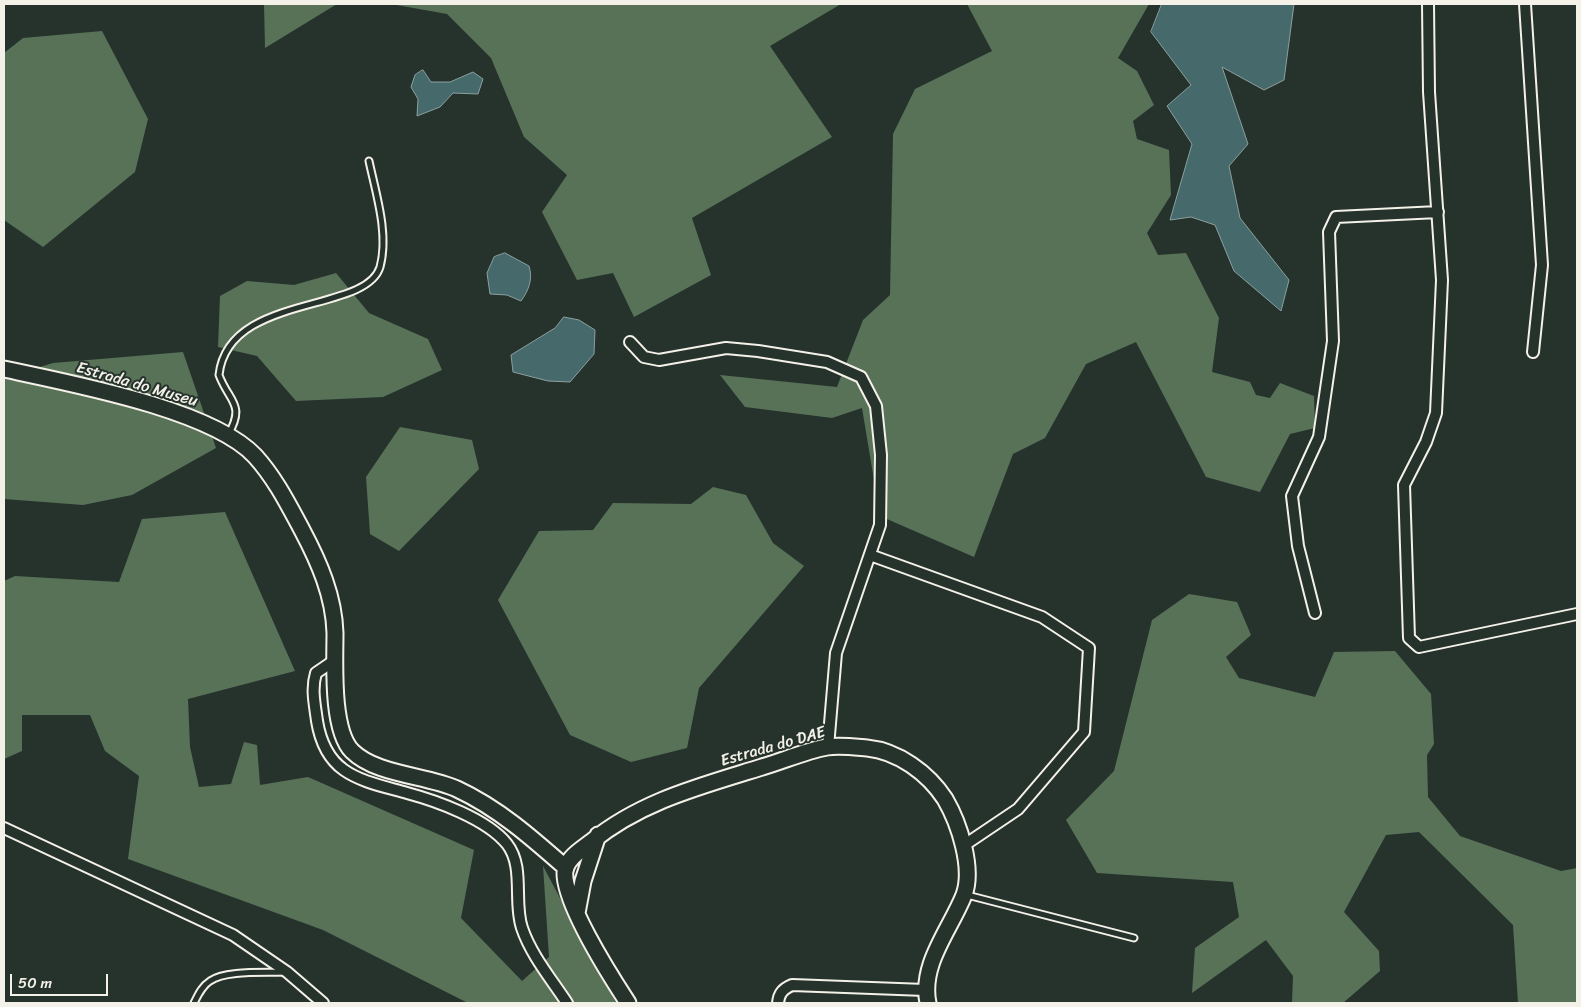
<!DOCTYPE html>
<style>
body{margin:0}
#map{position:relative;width:1581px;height:1007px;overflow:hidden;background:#26332d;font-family:Sriracha,sans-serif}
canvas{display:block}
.frame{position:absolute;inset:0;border:5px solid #f4f1e8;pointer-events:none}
.scale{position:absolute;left:10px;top:974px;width:98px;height:22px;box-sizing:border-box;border:2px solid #f4f1e8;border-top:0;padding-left:6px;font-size:15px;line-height:18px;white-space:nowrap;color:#f4f1e8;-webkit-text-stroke:4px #26332d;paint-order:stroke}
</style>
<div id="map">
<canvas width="1581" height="1007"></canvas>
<div class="frame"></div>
<div class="scale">50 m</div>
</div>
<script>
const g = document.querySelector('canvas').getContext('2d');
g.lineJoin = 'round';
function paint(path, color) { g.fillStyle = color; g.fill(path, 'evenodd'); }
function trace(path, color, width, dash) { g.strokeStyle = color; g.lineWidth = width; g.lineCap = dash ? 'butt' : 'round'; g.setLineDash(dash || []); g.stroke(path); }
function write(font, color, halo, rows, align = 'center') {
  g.font = font + ' Sriracha,sans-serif'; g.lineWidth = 4; g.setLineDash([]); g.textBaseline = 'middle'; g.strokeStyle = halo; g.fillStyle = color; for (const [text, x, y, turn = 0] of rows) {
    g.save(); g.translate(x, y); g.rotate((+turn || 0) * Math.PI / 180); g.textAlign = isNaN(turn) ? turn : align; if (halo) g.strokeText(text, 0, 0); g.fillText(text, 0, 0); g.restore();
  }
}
paint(new Path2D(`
 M264,4H337L265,48Z
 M391,4H841L770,46L832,137L692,218L711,275L634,317L613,273L577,280L542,212L567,175L524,137L491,58L447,14Z
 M967,4H1149L1118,58L1137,71L1154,105L1133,121L1137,139L1169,150L1171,195L1147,233L1158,255L1186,253L1219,318L1212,372L1250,382L1256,395L1270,398L1280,383L1314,396L1315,428L1290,434L1260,492L1206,477L1136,342L1086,364L1045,438L1013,454L974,557L880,516L862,408L832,418L745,407L720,375L837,387L863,320L890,295L893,134L915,89L992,51Z
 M102,31L148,119L135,172L43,247L4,220V53L23,38Z
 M336,273L369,313L428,339L442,370L383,397L296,401L257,356L218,347L220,296L247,281L294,285Z
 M183,352L216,448L132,495L83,505L4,499V378L53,363Z
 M400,427L472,440L479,469L399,551L370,534L366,477Z
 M713,487L746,495L773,543L804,566L699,688L687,748L631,762L570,735L498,600L539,531L593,530L613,503L691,504Z
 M225,512L295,671L188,699L190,747L199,787L231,784L244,742L257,745L260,785L308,777L474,850L461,918L522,981L549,957L543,866L616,1003H468L323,930L128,859L139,776L105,751L90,715H22V751L4,759V581L15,576L119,582L142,519Z
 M1189,594L1237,602L1251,635L1226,657L1239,678L1315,697L1334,652L1395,651L1431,694L1434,744L1427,755L1428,797L1460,836L1561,871L1577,868V1003H1518L1513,925L1419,832L1386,835L1344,912L1379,951L1380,971L1343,1003H1292L1293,976L1266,940L1192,993L1195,948L1239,917L1233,882L1097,873L1066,820L1114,771L1152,620Z`), '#587258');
const water = new Path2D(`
 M1162,4H1294L1284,80L1264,90L1222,67L1248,144L1229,166L1240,218L1289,280L1281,311L1234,271L1215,225L1191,217L1170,220L1192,144L1167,106L1191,85L1151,32Z
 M423,70L431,82H450L473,72L483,79L478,94L453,93L440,107L417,116L418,99L411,87L415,75Z
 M505,253L529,266C533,279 529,290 521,301L507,295L490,294L487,273L494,257Z
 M564,317L579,320L595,330L594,354L570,382L548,381L513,372L511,355L555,328Z`);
paint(water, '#466a6c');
trace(water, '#8ca09e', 1);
const lane = new Path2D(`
 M228,435C246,404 229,402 219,375C228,293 366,314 380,267C389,234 376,194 369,161
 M967,895L1134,938
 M194,1003C198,995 202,986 210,981C225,970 265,973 284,972`);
const street = new Path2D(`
 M1428,4L1429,92L1442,280L1436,413L1426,442L1404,485L1409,638L1419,647L1577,614
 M1525,4L1542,265L1533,352
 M630,342L644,357L659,360L726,348L758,351L827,362L861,377L876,406L881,455L880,525L836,653L828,747
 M870,555L1042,617L1089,648L1084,732L1018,809L963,846
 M1315,613L1298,546L1292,496L1319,437L1333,341L1329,232L1336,217L1438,212
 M335,660L316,673C311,689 315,705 317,721C326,776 361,780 407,793C437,801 487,819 507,844C525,867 513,902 522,928C531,955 552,980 567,1003
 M4,828L233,935L287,972L323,1003
 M778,1003C779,993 783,989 792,985L925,990`);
const secondary = new Path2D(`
 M4,369C68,383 211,409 255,456C275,478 288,504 302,530C319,562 334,596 335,633C335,662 331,729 352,751C376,775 426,775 457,789C498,808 532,838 566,868
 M577,913L583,881L598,835
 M628,1003C613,980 556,892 566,867C570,856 582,849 591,842C641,801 701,786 762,767C783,761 805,751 827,747C839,745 855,747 867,748C898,751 928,773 945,799C959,823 974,868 964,895C950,930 920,964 928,1003`);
trace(lane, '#f4f1e8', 9);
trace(street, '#f4f1e8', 14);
trace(secondary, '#f4f1e8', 19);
trace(lane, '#26332d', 5);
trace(street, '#26332d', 10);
trace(secondary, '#26332d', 15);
write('16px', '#f4f1e8', '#26332d', [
 ["Estrada do Museu",137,385,16],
 ["Estrada do DAE",773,747,-16]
]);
</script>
